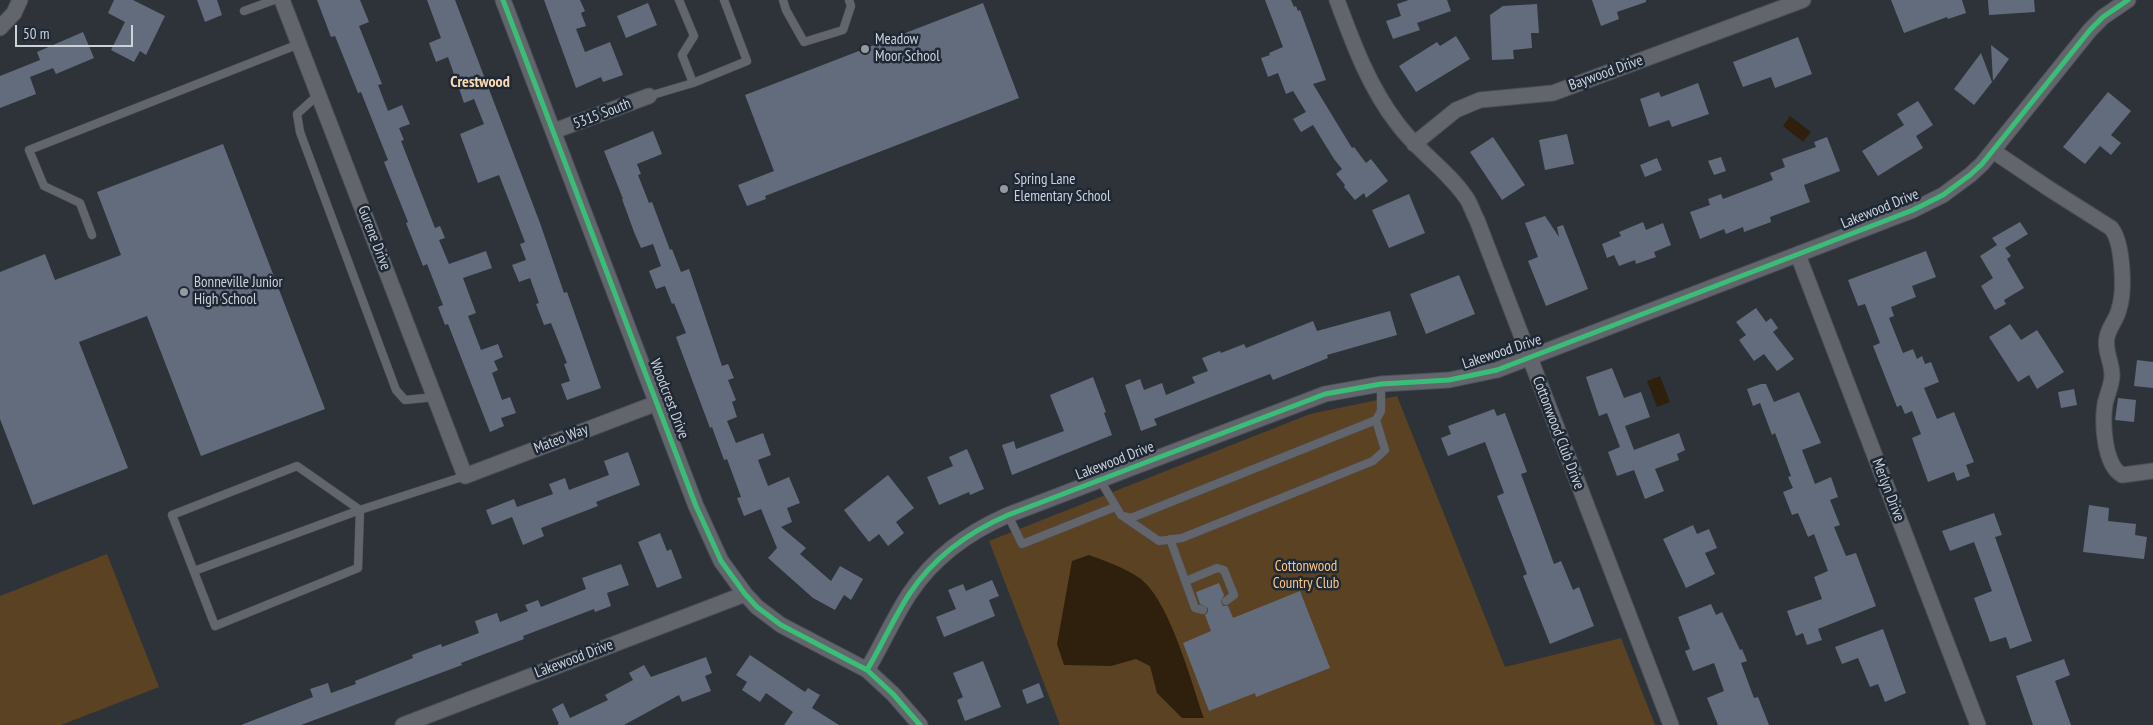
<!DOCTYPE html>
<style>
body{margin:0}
#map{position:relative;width:2153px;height:725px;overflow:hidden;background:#2e333a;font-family:"PT Sans Narrow",sans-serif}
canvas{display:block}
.scale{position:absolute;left:15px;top:25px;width:118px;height:22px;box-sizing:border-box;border:2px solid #ccd1da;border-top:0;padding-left:6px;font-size:15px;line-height:18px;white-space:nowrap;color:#ccd1da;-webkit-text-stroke:4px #1f2835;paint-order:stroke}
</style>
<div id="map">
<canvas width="2153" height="725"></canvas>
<div class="scale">50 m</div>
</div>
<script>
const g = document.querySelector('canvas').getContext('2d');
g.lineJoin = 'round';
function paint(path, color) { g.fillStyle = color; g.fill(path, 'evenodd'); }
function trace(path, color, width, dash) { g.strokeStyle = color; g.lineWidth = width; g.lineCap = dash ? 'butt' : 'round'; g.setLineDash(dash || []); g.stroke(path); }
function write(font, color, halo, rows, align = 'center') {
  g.font = font + ' "PT Sans Narrow",sans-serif'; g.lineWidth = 5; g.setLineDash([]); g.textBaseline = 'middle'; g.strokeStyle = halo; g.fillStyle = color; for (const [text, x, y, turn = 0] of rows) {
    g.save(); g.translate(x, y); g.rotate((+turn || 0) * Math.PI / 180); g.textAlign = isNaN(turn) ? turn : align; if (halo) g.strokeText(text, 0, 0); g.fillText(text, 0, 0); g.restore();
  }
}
paint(new Path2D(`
 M1397,396L1505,667L1621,638L1655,725H1060L989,541L1310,414Z
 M107,554L159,687L61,725H0V596Z`), '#5b4222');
paint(new Path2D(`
 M1790,116L1811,132L1803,142L1783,126Z
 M1660,376L1670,402L1657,407L1647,381Z
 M1089,555C1105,561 1123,567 1138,577C1169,597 1191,682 1204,718H1182L1157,693L1150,666L1136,659L1111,666L1064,665L1057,644L1072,561Z`), '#2e200d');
paint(new Path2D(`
 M114,0H133L165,16L146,55L140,51L134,62L111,50L125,22L108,13Z
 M197,0H217L222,15L205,22Z
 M317,0H360L369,22L359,26L382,84L378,85L388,111L402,105L410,124L399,128L404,140L401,141L435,228L440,226L445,238L439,240L449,264L486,251L492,268L463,278L476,313L468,316L481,350L498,344L503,357L494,361L498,370L492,373L502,400L510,397L516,413L501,418L504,426L490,432L448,324L445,325L438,307L443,305L427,264L423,266L406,223L408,222L384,162L388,160L361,92L358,93L335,36L331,37Z
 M427,0H455L540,223L564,293L567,292L601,388L567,400L561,384L570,381L564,364L567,363L551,323L544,325L536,304L539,303L530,278L519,282L512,265L526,260L520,244L525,242L499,175L478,183L460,134L484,124L474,99L464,103L448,57L436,62L429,43L441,38Z
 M544,0H580L585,11L581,13L586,26L576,29L585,52L610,42L623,75L603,82L601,77L576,88Z
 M1265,0H1291L1294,7L1296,6L1298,11L1300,10L1326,80L1313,84L1352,148L1354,147L1366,163L1371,159L1388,181L1366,198L1364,193L1355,200L1344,187L1345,185L1336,174L1342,169L1334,159L1313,125L1301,132L1293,119L1306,112L1293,91L1286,94L1278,73L1268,77L1261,58L1270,55L1269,53L1283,47Z
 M1409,0H1447L1451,11L1417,23L1420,30L1393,39L1386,21L1401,16L1397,4Z
 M1592,0H1646V2L1617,12L1619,19L1601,26Z
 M1891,0H1962L1966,13L1948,19L1947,17L1904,33Z
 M1988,0H2034L2035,12L1989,15Z
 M648,3L657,25L626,38L617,16Z
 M983,3L1019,98L765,196L766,199L747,206L738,185L774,171L745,95Z
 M1537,4L1539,33H1531L1532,48L1513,50L1514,59L1492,60L1490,15L1503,6Z
 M83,32L94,58L56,74L53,68L30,77L36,94L0,108V76L40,60L37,52Z
 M1456,36L1470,59L1416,92L1399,66L1437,42L1440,46Z
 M1798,37L1812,74L1775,88L1771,77L1743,87L1733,62Z
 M1991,45L2009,59L1993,81Z
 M1981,53L1992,82L1974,105L1954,89Z
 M1698,83L1709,114L1672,127L1669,120L1649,127L1640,99L1659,92L1661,97Z
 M2108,92L2131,111L2111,135L2121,143L2111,155L2100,146L2085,164L2063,147Z
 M1918,101L1933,125L1916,136L1923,148L1878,176L1862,151L1904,125L1897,114Z
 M653,131L662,154L637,164L641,174L638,175L649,203L652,202L670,250L672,249L681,272L689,269L722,366L728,364L734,378L728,380L736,400L732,402L737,417L727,421L736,443L763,433L771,455L758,460L768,486L789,477L800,503L787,508L792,522L781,527L806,548L800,554L831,581L840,566L863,579L851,600L844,595L835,610L813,598L768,558L777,548L761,509L744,516L737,498L741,497L727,459L724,460L712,427L710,428L676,337L686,333L674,303L672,304L665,286L656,289L649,271L661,266L653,244L641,248L634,232L622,199H623L604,151Z
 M1567,134L1574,164L1545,170L1539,140Z
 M1493,137L1525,185L1502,200L1470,152Z
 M1827,137L1840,171L1804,185L1810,202L1770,217L1771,222L1744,232L1743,227L1726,234L1724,229L1700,239L1690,212L1710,205L1708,199L1721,194L1723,199L1773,180L1770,173L1785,167L1782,159L1816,147L1814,142Z
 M223,144L325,409L201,456L147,316L79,342L128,468L33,505L0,419V272L45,254L55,280L121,255L97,192Z
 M1721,157L1726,171L1714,175L1708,161Z
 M1657,158L1662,170L1645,177L1640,165Z
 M1409,194L1425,233L1389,248L1372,210Z
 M1545,216L1559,237L1557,227L1563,225L1588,289L1546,306L1528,261L1538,257L1525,223Z
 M1643,222L1646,230L1663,223L1671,245L1654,252L1656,257L1636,264L1635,260L1619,266L1614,255L1607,258L1602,244L1621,236L1619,232Z
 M2020,222L2028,234L2005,248L2011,256L2007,259L2024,288L2004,300L2006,304L1995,310L1981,286L1993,278L1980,256L1997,245L1992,238Z
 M1926,251L1936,277L1912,286L1916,297L1891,307L1894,316L1889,318L1903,353L1913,349L1917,359L1922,356L1925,364L1931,362L1939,382L1924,388L1937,419L1954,412L1974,462L1966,465L1970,476L1957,481L1954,472L1928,482L1912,438L1921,434L1912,411L1905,414L1901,405L1897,407L1873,346L1880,343L1865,304L1858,306L1848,280Z
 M1459,275L1475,314L1426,334L1410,294Z
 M1756,308L1766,322L1771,318L1778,328L1773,332L1794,359L1777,371L1764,354L1754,361L1739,340L1746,335L1736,322Z
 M1390,311L1397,335L1327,355L1328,358L1273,380L1270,374L1154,419L1157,425L1141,431L1125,385L1140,379L1144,390L1162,383L1166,395L1195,383L1192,377L1208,371L1202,358L1220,351L1221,353L1244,344L1246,348L1313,321L1317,331Z
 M2010,324L2021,340L2037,330L2064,372L2037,389L2029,375L2018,382L1989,337Z
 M2137,360L2153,362V388L2134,386Z
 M1612,368L1624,398L1641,392L1650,417L1625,426L1634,450L1679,433L1685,450L1677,454L1679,460L1655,469L1664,491L1645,499L1634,470L1617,476L1608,452L1620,447L1607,413L1599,416L1586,377Z
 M1093,377L1106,412L1104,413L1112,435L1012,475L1002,445L1014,441L1016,449L1064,431L1050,395Z
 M1761,384H1766L1774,402L1799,392L1821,443L1802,450L1815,484L1831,477L1838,497L1830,500L1840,525L1834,527L1846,556L1856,553L1876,606L1818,629L1822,640L1807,645L1803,633L1796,636L1787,611L1822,599L1814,577L1828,571L1814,534L1808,537L1798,513L1792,515L1783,492L1793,488L1788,477L1791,476L1775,433L1772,435L1760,403L1753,406L1747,389Z
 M2074,389L2077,405L2061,408L2058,392Z
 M2118,398L2136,400L2134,422L2115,420Z
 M1494,409L1497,416L1505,413L1527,472L1521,474L1554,564L1561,561L1573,590L1579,587L1594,626L1550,644L1523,576L1527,574L1497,496L1504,493L1485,442L1448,456L1441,438L1451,434L1448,426Z
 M967,449L984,489L970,495L969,492L939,505L927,477L953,466L949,457Z
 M628,452L640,485L596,502L598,506L541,528L544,536L523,545L512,517L492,525L486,510L514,499L517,507L553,494L549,484L565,478L569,490L609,475L604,461Z
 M888,475L914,508L896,522L904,533L888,546L879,534L869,542L844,510Z
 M2089,505L2109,508L2108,521L2136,524L2135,535L2147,537L2144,559L2083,552Z
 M1994,513L2002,535L1995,537L2032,641L2010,649L2006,637L1990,642L1974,598L1992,591L1974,542L1950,551L1942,531Z
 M1693,525L1697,534L1709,529L1717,548L1705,553L1715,574L1686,588L1663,539Z
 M660,533L667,551L671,549L682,578L657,588L638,542Z
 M621,564L629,585L607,593L611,606L595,612L594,609L523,636L524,639L461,663L462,665L301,725H241L313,697L310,689L328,683L331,693L356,684L355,681L413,658L412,655L441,644L442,647L479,633L475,621L497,613L500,622L528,611L525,605L538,600L541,607L586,589L582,578Z
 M992,580L999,596L989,600L995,616L944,637L936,617L956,609L948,590L963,584L966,591Z
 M1219,583L1224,595L1221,602L1223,606H1228L1233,618L1300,591L1330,668L1256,697L1255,693L1209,711L1183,643L1211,631L1205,615L1208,612V608L1200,604L1196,592Z
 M1711,604L1716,615L1722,612L1740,650L1742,649L1747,661L1741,663L1754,698L1758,697L1769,725H1718L1707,698L1724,691L1714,663L1693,671L1685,651L1690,649L1678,617Z
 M1883,629L1906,693L1885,702L1878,684L1870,687L1858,658L1842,664L1835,647Z
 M750,655L805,692L808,688L820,695L812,708L839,725H784L793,712L766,693L760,702L742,690L747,682L736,675Z
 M706,657L712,673L705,676L711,691L682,702L679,695L624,725H557L559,724L552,709L563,703L570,718L608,700L605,695L633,680L629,673L644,665L651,677Z
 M2064,659L2070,675L2055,681L2071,725H2033L2016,676Z
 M983,661L1001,707L965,721L957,700L963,697L953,673Z
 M1039,683L1044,697L1027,704L1022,690Z`), '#626c7c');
const lane = new Path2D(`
 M679,0L694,36L682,55L693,83
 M783,0L786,10L804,42L843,30L851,6L849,0
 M244,11L274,0
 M319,94L297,114L300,132L396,390L405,400L434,397
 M649,96L693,83L747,61L724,0
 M92,235L80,203L44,186L29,150L299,44
 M297,466L360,510L358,568L215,626L172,515Z
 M1100,480L1121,515L1159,541L1182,538L1373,461L1385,450L1376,420
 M1008,515L1022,544L1115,507
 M1123,516L1131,518L1376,420L1381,411V384
 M1170,539L1195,608L1203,610
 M194,571L360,510L465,476
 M1186,581L1217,568L1224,570L1234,595L1226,601`);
const street = new Path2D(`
 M282,0L465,476L657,403
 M503,0L696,506L721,561L745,594L757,607L781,625L867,670L893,694L920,725
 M1337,0C1353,43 1369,87 1397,123C1417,151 1448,170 1467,199C1471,205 1473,213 1477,220L1671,725
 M0,28L14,13L20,0
 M554,131L649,96
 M1414,144L1456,110L1480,100L1553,93L1803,0
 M1993,151L2048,188L2111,228C2123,242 2125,291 2119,309C2117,319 2109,327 2107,337C2104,350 2112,362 2112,375C2112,385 2107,394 2105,404C2102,423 2104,465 2122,475L2153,471
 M1798,255L1978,725
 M867,670C882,645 894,617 910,593C934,557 969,532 1008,515L1325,394L1381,384L1449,380L1497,370L1913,210L1943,195L1970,175L1982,164L2090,30L2103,17L2128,0
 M403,725L745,594`);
trace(lane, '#4b4f55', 9);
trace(street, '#4b4f55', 17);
trace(lane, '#62666c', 8);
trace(street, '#62666c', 15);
trace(new Path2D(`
 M503,0L696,506L721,561L745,594L757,607L781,625L867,670L893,694L920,725
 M867,670C882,645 894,617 910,593C934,557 969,532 1008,515L1325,394L1381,384L1449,380L1497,370L1913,210L1943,195L1970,175L1982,164L2090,30L2103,17L2128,0`), '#3abd76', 5);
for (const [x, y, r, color] of [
 [865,49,5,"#959aa2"],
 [1004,189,5,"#959aa2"],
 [184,292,5,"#959aa2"]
]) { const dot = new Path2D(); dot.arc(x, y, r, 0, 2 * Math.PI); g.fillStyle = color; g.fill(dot); trace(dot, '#1f2835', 2); }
write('15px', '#ccd1da', '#1f2835', [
 ["Meadow",875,40],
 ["Moor School",875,57],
 ["Spring Lane",1014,180],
 ["Elementary School",1014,197],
 ["Bonneville Junior",194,283],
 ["High School",194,300]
], 'left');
write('15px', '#ccd1da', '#1f2835', [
 ["Baywood Drive",1606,73,-20],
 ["5315 South",602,114,-21],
 ["Lakewood Drive",1880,209,-22],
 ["Gurene Drive",374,238,69],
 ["Lakewood Drive",1502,352,-18],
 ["Woodcrest Drive",669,399,69],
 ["Cottonwood Club Drive",1558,433,69],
 ["Mateo Way",561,439,-21],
 ["Lakewood Drive",1115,461,-21],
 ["Merlyn Drive",1888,490,69],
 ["Lakewood Drive",574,659,-21]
]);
write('15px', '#ffc682', '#1f2835', [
 ["Cottonwood",1306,567],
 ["Country Club",1306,584]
]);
write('bold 16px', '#fadab5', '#1f2835', [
 ["Crestwood",480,82]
]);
</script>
